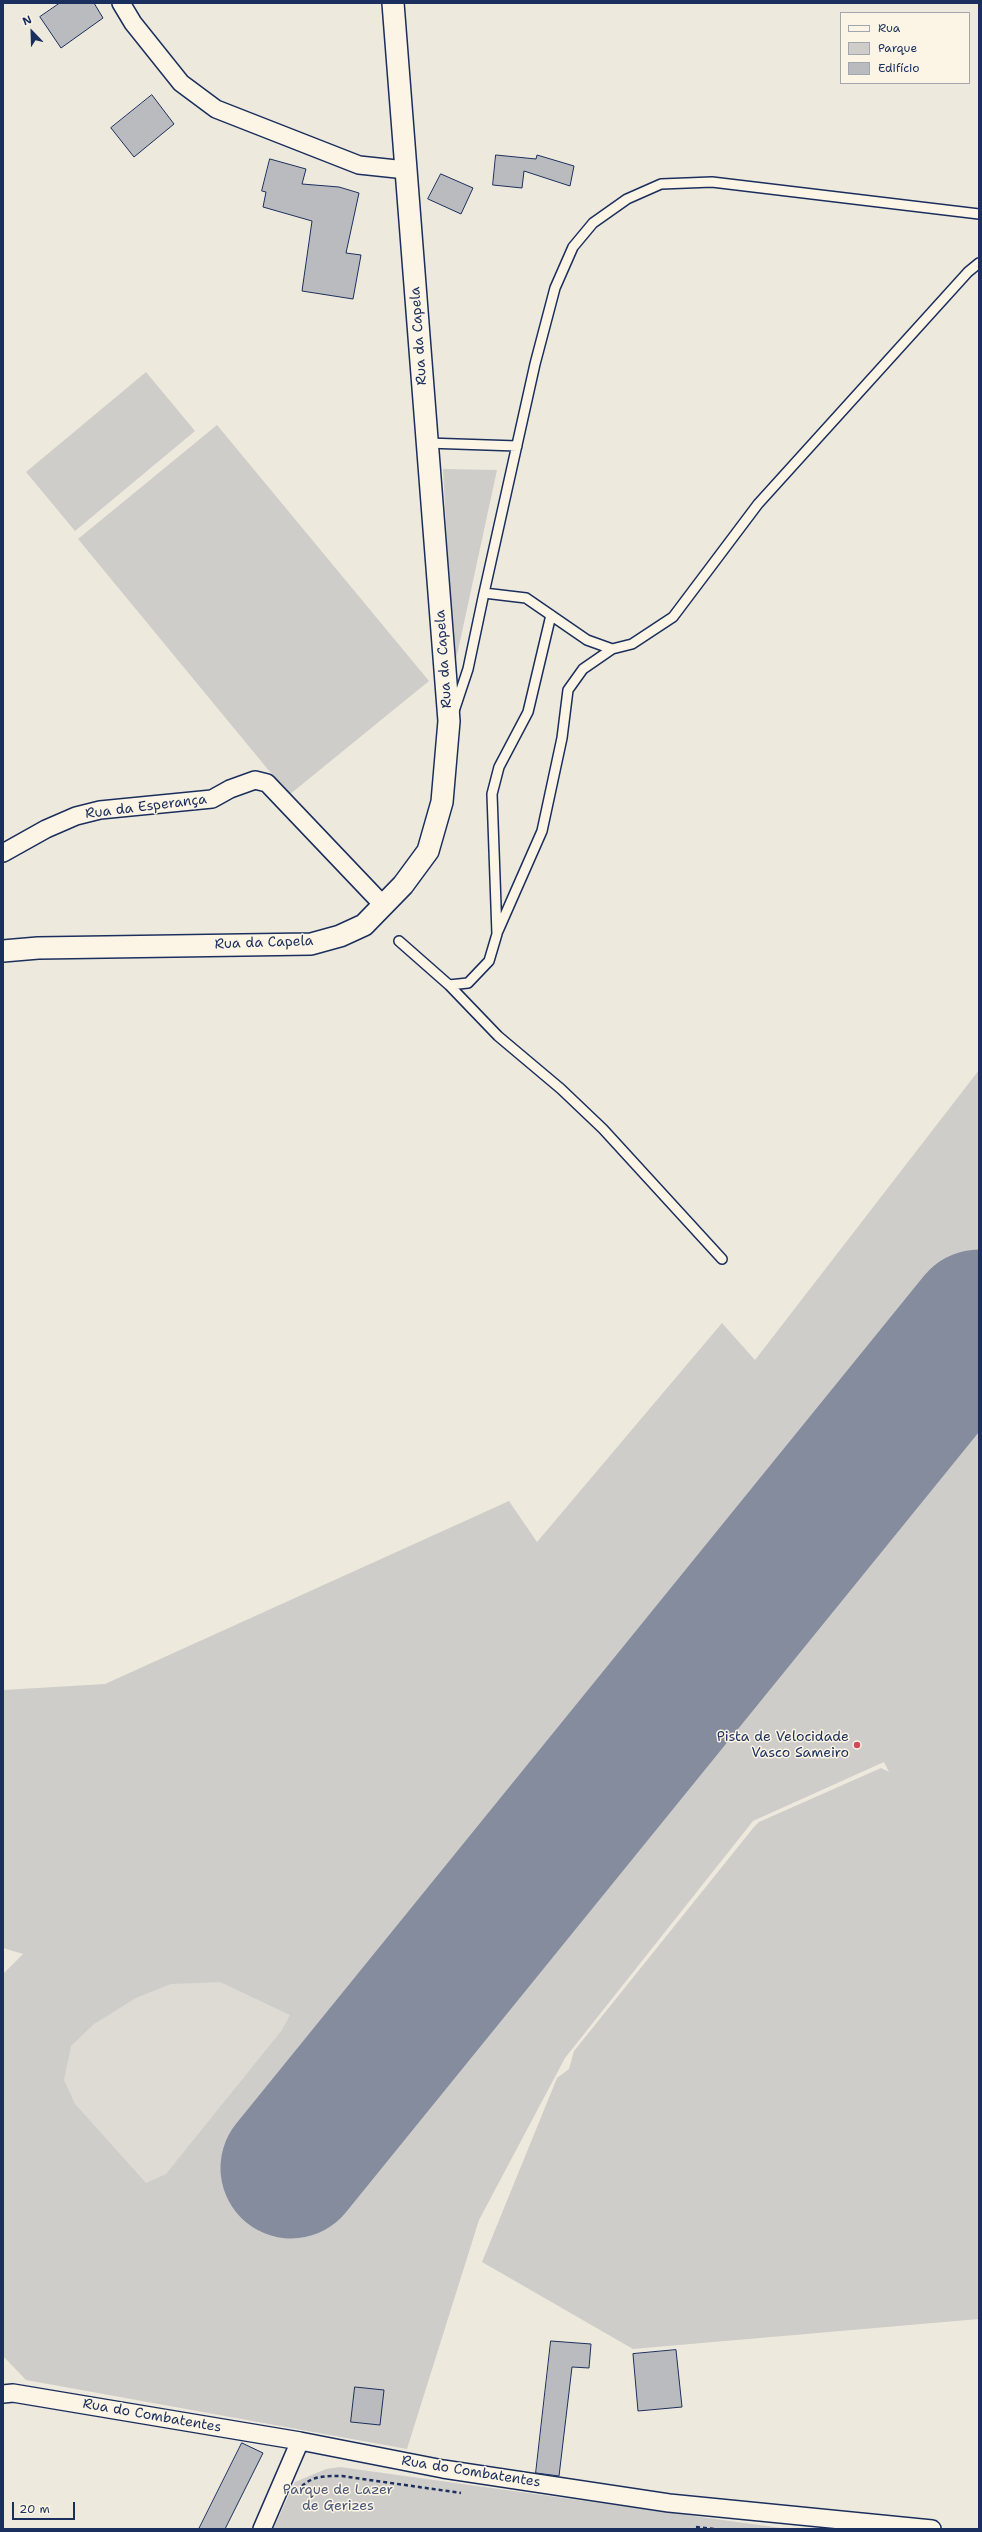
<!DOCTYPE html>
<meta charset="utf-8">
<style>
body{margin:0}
#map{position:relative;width:982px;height:2532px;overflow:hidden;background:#eee9dd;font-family:"Shantell Sans",sans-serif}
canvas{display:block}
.frame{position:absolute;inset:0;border:4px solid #1b2f5e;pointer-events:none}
.legend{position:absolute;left:840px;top:12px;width:130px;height:72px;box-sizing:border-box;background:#fcf5e5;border:1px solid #a2a6af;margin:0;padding:5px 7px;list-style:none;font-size:12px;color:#1b2f5e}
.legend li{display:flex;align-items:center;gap:8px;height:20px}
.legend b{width:20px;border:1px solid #a2a6af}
.north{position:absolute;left:12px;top:12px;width:40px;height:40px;-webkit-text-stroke:3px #fcf5e5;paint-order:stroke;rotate:337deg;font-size:11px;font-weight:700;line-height:16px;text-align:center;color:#1b2f5e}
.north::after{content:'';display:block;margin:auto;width:14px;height:18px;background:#1b2f5e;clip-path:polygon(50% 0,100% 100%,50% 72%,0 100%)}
.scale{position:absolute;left:12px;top:2502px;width:63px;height:18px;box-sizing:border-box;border:2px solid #1b2f5e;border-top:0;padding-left:5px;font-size:12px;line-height:14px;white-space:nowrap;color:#1b2f5e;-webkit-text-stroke:3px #fcf5e5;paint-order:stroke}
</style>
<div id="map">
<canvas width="982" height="2532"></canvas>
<div class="frame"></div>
<ul class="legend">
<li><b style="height:5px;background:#fcf5e5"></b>Rua</li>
<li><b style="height:11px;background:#cfcdca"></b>Parque</li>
<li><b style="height:11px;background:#babbbe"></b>Edifício</li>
</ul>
<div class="north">N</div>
<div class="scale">20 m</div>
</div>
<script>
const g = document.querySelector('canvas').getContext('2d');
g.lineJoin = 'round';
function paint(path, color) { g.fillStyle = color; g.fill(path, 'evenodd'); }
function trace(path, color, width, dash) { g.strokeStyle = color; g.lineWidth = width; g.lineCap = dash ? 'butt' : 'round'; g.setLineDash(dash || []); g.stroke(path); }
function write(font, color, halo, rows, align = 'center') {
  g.font = font + ' "Shantell Sans",sans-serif'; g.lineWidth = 3; g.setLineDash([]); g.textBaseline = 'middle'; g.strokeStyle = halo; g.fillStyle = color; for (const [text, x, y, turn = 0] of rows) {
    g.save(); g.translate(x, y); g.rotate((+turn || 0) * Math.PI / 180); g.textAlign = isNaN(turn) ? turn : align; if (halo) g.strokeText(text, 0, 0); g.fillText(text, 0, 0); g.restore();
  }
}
paint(new Path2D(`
 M979,1158V1797L839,1687L392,2245L127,2284L48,2034Z`), '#dedbd4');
paint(new Path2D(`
 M146,372L195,431L75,531L26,472Z
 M217,425L429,681L289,795L78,539Z
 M443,469L497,470L454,669Z
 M979,1070V1267L260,2145L318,2194L979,1379V2319L633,2349L482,2262L557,2078L569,2069L574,2051L754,1827L759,1822L881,1768L889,1772L884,1762L753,1821L565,2058L479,2220L407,2449L26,2380L3,2356V1974L23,1954L3,1948V1690L105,1684L509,1501L537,1542L722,1323L755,1360ZM220,1982L290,2015L282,2030L166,2174L146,2183L75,2104L64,2080L71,2046L94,2024L136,1998L171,1984Z
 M340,2467L730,2521L789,2529H273L295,2482L326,2469Z`), '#cfcdca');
trace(new Path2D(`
 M291,2168L979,1320`), '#848c9e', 141);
const building = new Path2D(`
 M60,3H94L103,18L61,48L40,17Z
 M152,95L174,124L134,157L111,128Z
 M496,155L536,159L537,155L574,166L570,186L524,171L522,188L493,185Z
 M270,159L306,169L302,184L339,187L359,193L346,253L361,255L353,299L302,291L312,221L263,207L266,192L262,191Z
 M441,174L473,188L461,214L428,199Z
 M551,2341L591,2344L589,2368L572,2367L559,2476L536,2473Z
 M676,2350L682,2407L638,2411L633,2354Z
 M355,2387L384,2390L380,2425L351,2422Z
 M242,2443L263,2453L225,2529H199Z`);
paint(building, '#babbbe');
trace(building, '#1b2f5e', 1);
const service = new Path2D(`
 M427,443L517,446
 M484,593L535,364L555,288L573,247L593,223L627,199L661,184L712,182L979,214
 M454,711L468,669L484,593L526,598L587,640L612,649L632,644L673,617L758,504L968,272L979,263
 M498,931L542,831L562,738L568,690L583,669L612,649
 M399,941L449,985L468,983L489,961L497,934L492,794L499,767L528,712L551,615
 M449,985L498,1036L561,1089L603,1129L722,1259`);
const minor = new Path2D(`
 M121,3L133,23L181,83L216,109L359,165L406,170
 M3,853L46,829L76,816L100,810L212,799L230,789L255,780L267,783L384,906
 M3,2394L13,2393L300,2441L443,2469L669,2503L932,2529
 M262,2529L300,2441`);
const tertiary = new Path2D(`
 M3,951L38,948L311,944L340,936L364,925L403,885L428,851L442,802L449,721L393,3`);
trace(service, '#1b2f5e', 12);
trace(minor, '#1b2f5e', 20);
trace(tertiary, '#1b2f5e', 24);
trace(new Path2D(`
 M302,2486C314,2475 327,2476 342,2476L461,2493
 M696,2527L715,2529`), '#1b2f5e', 2.5, [4, 3]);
trace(service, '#fcf5e5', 9);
trace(minor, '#fcf5e5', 17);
trace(tertiary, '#fcf5e5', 21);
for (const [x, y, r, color] of [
 [857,1745,4,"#d1495b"]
]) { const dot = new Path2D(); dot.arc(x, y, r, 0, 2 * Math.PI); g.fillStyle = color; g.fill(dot); trace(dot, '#fcf5e5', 1.5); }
write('14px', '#1b2f5e', '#fcf5e5', [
 ["Rua da Capela",419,336,-94],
 ["Rua da Capela",444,659,-94],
 ["Rua da Esperança",146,807,-7],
 ["Rua da Capela",264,943,-2],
 ["Rua do Combatentes",152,2416,10],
 ["Rua do Combatentes",471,2472,9]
]);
write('14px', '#1b2f5e', '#fcf5e5', [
 ["Pista de Velocidade",849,1737],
 ["Vasco Sameiro",849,1753]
], 'right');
write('14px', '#485679', '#fcf5e5', [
 ["Parque de Lazer",338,2490],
 ["de Gerizes",338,2506]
]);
</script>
